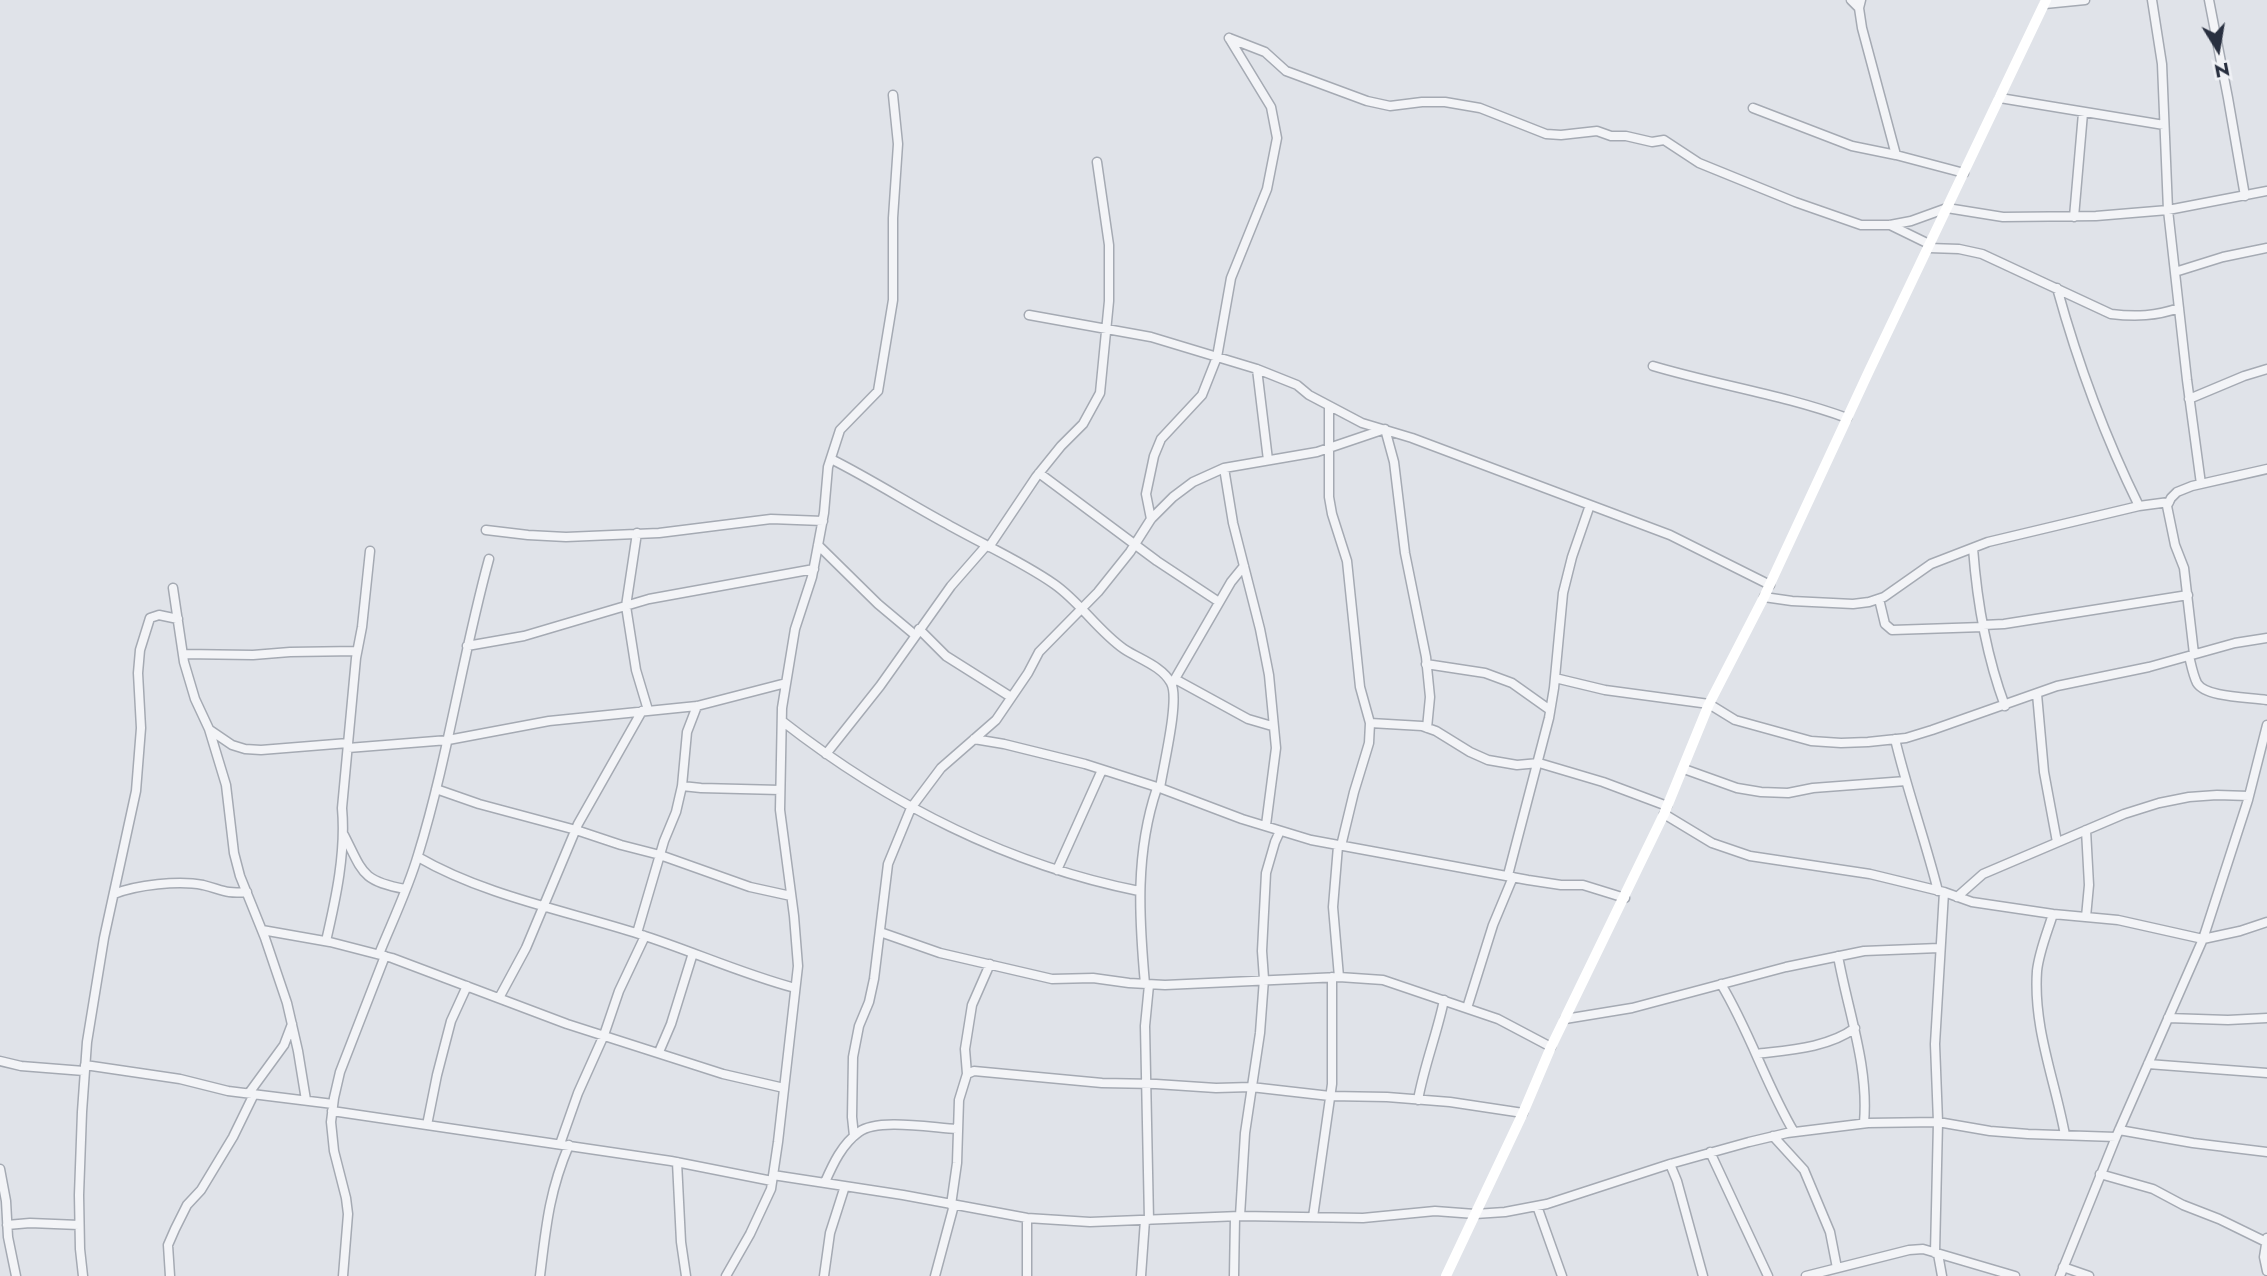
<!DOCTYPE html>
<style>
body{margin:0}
#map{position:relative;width:2267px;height:1276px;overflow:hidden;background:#e0e3e9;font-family:Jost,sans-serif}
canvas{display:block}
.north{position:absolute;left:2183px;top:14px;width:70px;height:70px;-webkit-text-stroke:5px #f0f2f6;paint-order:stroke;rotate:169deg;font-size:19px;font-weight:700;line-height:28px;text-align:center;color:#293040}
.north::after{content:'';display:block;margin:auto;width:24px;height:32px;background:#293040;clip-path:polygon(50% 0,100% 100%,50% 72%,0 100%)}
</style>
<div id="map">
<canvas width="2267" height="1276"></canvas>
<div class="north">N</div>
</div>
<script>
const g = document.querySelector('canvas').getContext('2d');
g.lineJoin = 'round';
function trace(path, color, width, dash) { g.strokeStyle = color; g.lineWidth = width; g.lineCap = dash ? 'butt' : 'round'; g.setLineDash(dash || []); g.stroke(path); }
const street = new Path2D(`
 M1851,0L1859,8
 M1861,0L1859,8L1862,28L1896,155
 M2152,0L2162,64L2168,210L2187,380L2201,484
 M2209,0L2228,98L2245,196
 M2045,4L2085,0
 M1229,38L1265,52L1286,71L1367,101L1390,106L1422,102H1445L1480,108L1546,134L1561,135L1597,131L1611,136H1626L1652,142L1664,140L1699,163L1795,202L1861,225H1890L1911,221L1947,208L2003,217L2096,216L2168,210L2267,191
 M2000,98L2164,125
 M1753,108L1852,146L1896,155L1964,173
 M2074,217L2083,113
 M1890,225L1931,245
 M1929,248L1959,249L1982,254L2111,314C2136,317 2156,316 2179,308
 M2175,272L2223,257L2267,248
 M2057,288C2078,364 2104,435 2139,506
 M1029,315L1151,337L1257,369L1297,385L1309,395L1362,423L1412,438L1670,535L1770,585
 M1653,366C1717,385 1784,395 1847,418
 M1257,369L1268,460
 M2189,399L2244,376L2267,369
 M1329,406V497L1332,514L1347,561L1360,687L1370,723L1369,743L1354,792L1341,846
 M831,459C871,479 908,503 947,524C982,544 1021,561 1054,584C1080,602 1098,631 1124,649C1139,659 1162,666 1171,683C1180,699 1163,767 1160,788
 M1224,468L1233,523L1260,629L1269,675L1276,748L1266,825
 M1039,473L1157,561L1219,602
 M1151,519L1146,494L1154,456L1161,439L1202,395L1217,357L1231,278L1267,189L1277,138L1271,107L1229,38
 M486,530L528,535L566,537L659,533L771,519L823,521
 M637,533L626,606L636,670L648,710
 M818,545L878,604L915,635
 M989,547L1036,477L1061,446L1083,424L1100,393L1109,301V245L1097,162
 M1973,548C1977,602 1986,655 2005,706
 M173,588L184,662L195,699L209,729L226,785L234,853L240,876L265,938L287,1003L298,1051L306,1100
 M1764,597L1792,601L1853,604L1869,602L1884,597L1931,564L1988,542L2139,506L2169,502
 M1879,599L1885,624L1892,630L1983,627
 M1983,625L2004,624L2188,595
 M919,629L946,656L1011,697
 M467,646L524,636L649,599L814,569
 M183,654L253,655L290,652L357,651
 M2194,654L2184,568L2175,545L2167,506L2171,498L2177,492L2192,486L2267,469
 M2189,656C2191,664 2193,675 2197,683C2206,698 2250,697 2267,700
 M1426,664L1485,673L1512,683L1550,710
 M1555,678L1605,690L1709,704L1735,720L1811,741L1841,743L1868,742L1906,738L1932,730L2057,686L2149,667L2235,643L2267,638
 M1175,679L1248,719L1272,726
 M1172,684L1231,582L1244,566
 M2037,694L2044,772L2057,842
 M782,721C887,803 1008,865 1139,891
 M1370,723L1422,726L1436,731L1470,752L1488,760L1517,765L1539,763L1603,782L1667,806
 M210,730L232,745L245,749L261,750L348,743
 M974,739L1004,744L1085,764L1160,788L1242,819L1311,840L1528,880L1561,885H1583L1625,898
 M1895,739C1907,790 1925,839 1938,891
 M348,748L448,740L549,721L697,706L786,683
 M826,754L880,686L951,586L986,546
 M1684,769L1737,788L1761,792L1788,793L1813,788L1906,781
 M682,786L701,788L780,790
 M436,789L479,804L576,830L621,845L660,855L750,887L791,896
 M1664,814L1712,843L1750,856L1870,874L1944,892L1972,902L2053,914L2118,920L2203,939L2240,931L2267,922
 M2086,830L2089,885L2086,917
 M344,835C363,872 361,881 405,889
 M1338,846L1333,907L1339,977
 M418,857C483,895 567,911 639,934C692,951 742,974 795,988
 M1057,870L1102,770
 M1508,875L1549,718L1554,688L1563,593L1572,557L1590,505
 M114,894C136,885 179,880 203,885C223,890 225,894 247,892
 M1957,897L1983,874L2124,814L2159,803L2189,797L2217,795L2249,796
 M2053,914C2047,933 2039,952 2037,971C2033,1028 2055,1080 2065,1135
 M262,930L330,942L392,958L567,1024L723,1074L784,1088
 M880,932L940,953L1052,979L1093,978L1129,983L1165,985L1339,977L1383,980L1498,1019L1551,1047
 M637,933L664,841L676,812L682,786L687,732L697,706
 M326,941C336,898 346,852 342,808L356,658L362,627L370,551
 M379,954C392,922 408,889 418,855C448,758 462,657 489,559
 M1838,956C1848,1012 1869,1066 1864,1123
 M1145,984C1139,917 1135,853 1157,788
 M1721,984C1750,1032 1766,1085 1794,1132
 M1149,985L1145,1026L1149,1220
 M499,998L526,948L578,824L642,711
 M1467,1008L1493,925L1513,877
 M2168,1018L2228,1020L2267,1018
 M1565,1019L1632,1008L1786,967L1864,951L1939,948
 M659,1052L671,1024L693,953
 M1756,1054C1788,1050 1828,1048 1855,1028
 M0,1061L21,1066L84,1071
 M2148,1064L2267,1073
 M85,1065L180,1079L228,1091L333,1104
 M967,1074L965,1049L972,1005L990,964
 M249,1093L284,1045L292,1024
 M1418,1100C1424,1066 1437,1034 1444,1000
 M332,1111L671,1161L772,1181
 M427,1125L437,1075L451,1021L467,986
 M2119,1130L2193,1143L2267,1152
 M854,1136L852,1117L853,1057L859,1026L869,1002L874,979L888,864L911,808L941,768L996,720L1028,673L1039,652L1098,592L1130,552L1151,519L1173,497L1193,482L1224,468L1317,452L1385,429L1394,462L1405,553L1426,657L1430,697L1427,728
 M1773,1136L1804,1170L1830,1232L1837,1268
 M560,1144L578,1093L604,1035L619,991L645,936
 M1710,1152L1768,1276
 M677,1162L681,1242L686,1276
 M1670,1164L1677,1181L1703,1276
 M0,1169L6,1201L8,1237L16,1276
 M2100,1174L2153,1189L2183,1205L2219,1219L2266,1242
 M773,1175L903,1195L1027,1218L1090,1222L1240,1216L1363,1218L1435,1211L1475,1214L1505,1212L1547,1204L1670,1164L1749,1142L1787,1133L1868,1123L1938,1122L1990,1131L2028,1134L2116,1137
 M825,1182C833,1164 842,1144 859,1132C878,1118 933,1128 957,1129
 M951,1205L957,1163L959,1100L967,1074L974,1071L1102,1083L1156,1084L1216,1088L1251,1087L1330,1096L1387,1097L1450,1102L1523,1113
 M1537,1206L1562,1276
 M1240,1216L1245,1133L1260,1033L1264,979L1262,951L1266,873L1275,842L1280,831
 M1313,1217L1332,1084V977
 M1027,1218V1276
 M7,1225L30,1223L79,1225
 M2267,1238L2264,1257L2267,1271
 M1935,1253L1938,1122L1935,1044L1944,892
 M1938,1254L1942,1276
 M2063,1267L2089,1276
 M83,1276L80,1249L79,1195L82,1112L87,1042L104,938L136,791L141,728L138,673L140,650L150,618L159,615L178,619
 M170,1276L168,1245L175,1229L187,1205L201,1190L233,1137L254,1094
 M343,1276L348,1214L346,1198L334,1151L331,1122L334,1098L340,1072L385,956
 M540,1276C546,1227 549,1192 569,1145
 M726,1276L750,1234L771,1189L778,1142L798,966L794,916L780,810L782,708L795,629L812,577L824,513L828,467L840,430L878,391L893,300V218L898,144L893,95
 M824,1276L830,1233L845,1186
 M935,1276L954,1205
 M1141,1276L1145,1220
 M1234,1276L1235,1217
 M1806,1276L1909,1250L1923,1249L2015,1276
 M2060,1276L2116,1137L2203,939L2248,800L2267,725`);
trace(street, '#a5aab3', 11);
trace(street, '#f3f4f7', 8);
trace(new Path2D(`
 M1446,1276L1523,1113L1551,1047L1664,814L1709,704L1764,597L1869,371L2046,0`), '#fff', 10);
</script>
